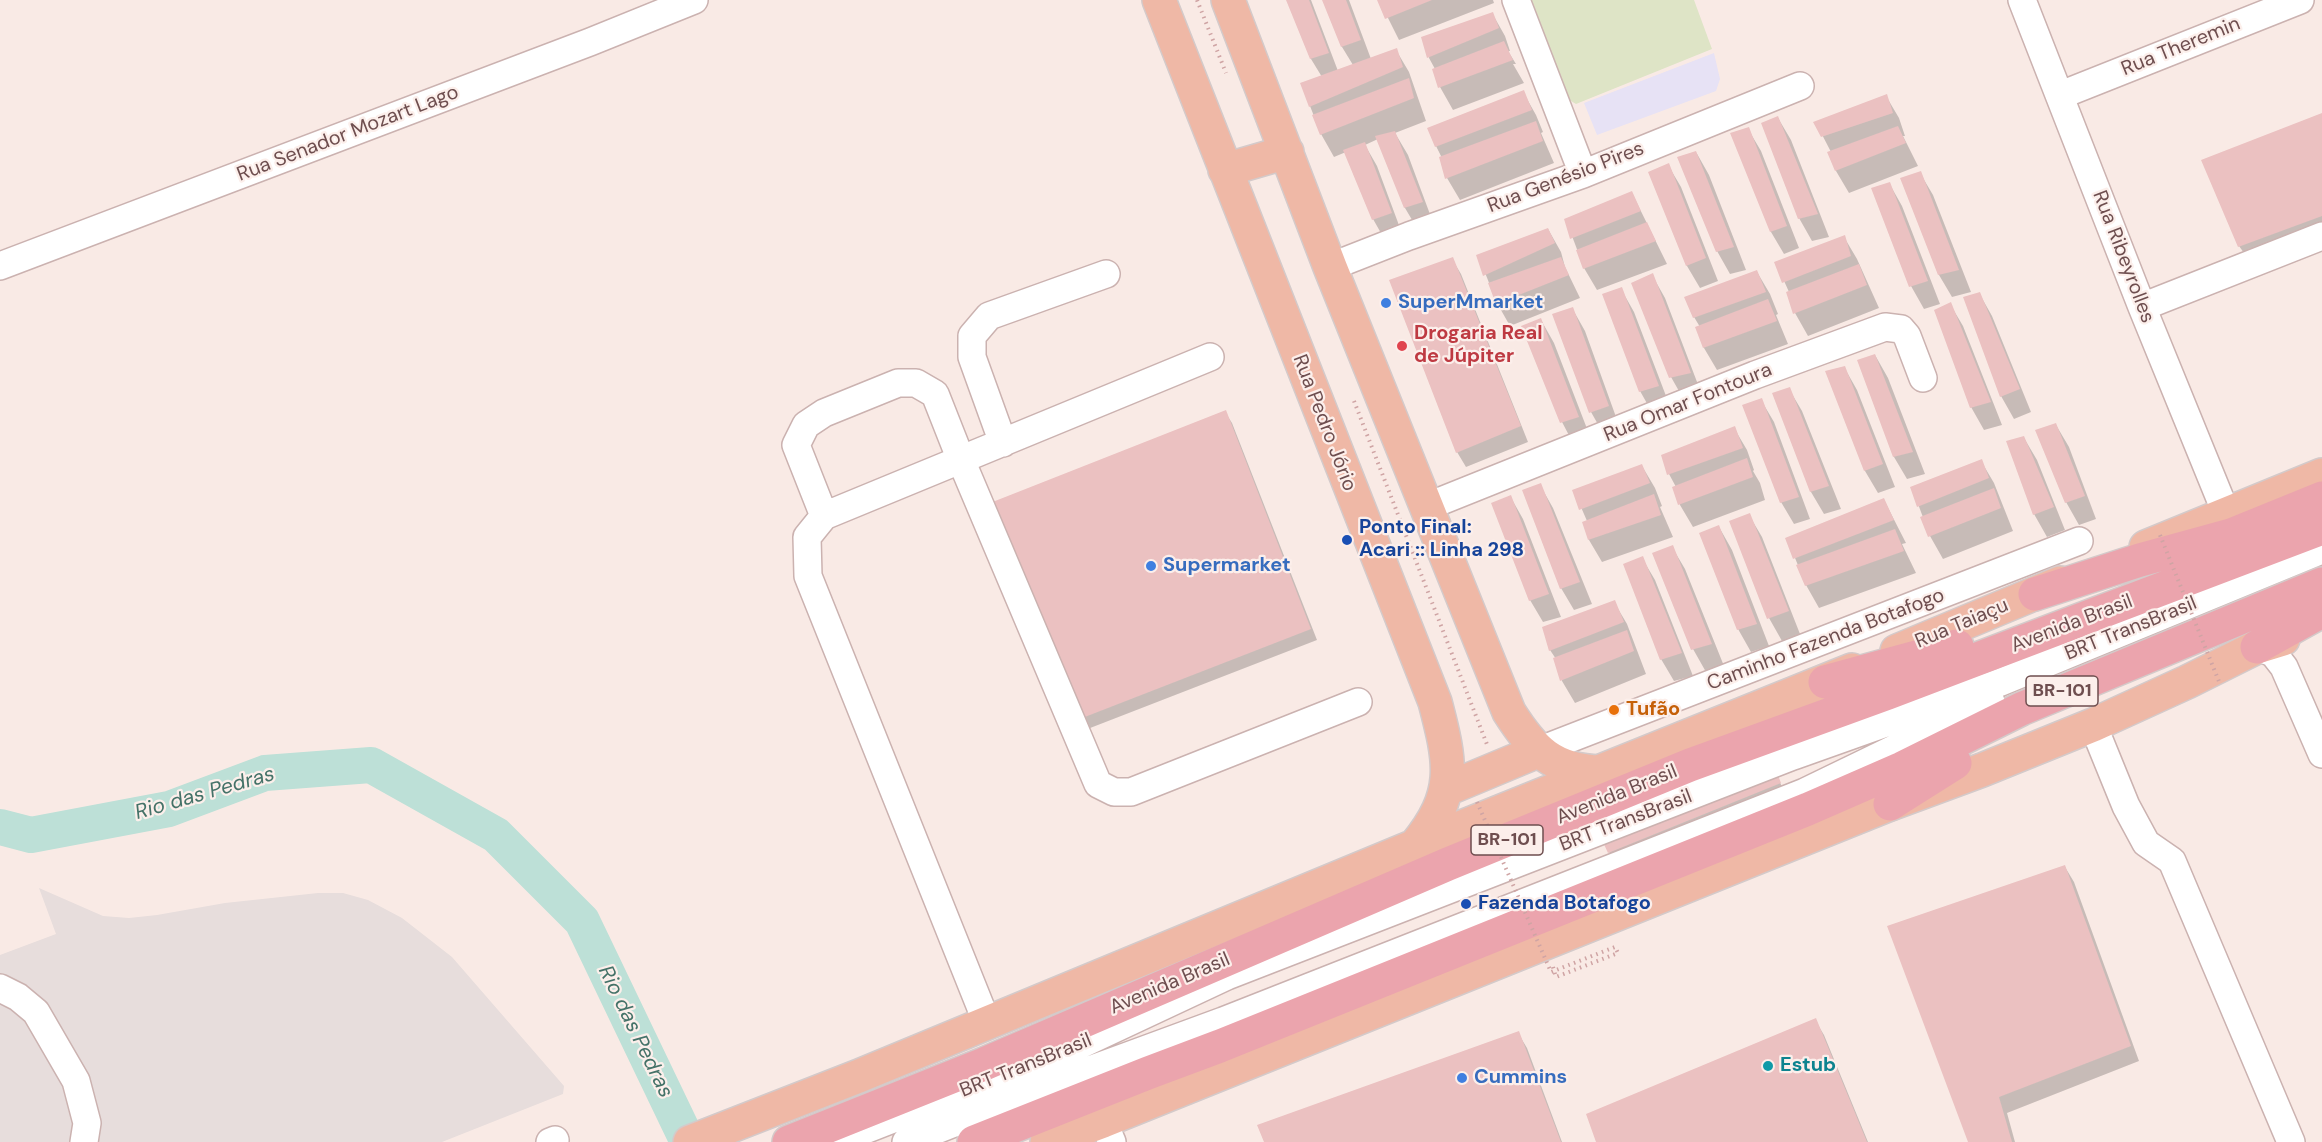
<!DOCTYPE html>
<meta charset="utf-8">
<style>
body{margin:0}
canvas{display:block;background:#f9eae5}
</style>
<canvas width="2322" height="1142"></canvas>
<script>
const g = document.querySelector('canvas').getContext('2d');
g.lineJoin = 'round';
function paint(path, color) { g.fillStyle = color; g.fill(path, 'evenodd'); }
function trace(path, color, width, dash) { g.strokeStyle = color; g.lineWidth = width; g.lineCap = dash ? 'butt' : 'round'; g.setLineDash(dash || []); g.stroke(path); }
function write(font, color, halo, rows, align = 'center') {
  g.font = font + ' "DM Sans",sans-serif'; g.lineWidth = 4.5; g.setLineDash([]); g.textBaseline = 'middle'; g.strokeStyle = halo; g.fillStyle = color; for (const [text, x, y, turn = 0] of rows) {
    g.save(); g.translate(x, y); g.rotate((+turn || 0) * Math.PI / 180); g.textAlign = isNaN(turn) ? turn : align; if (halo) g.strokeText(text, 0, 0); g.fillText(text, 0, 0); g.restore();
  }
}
paint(new Path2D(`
 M39,888L103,916L129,918L157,915L225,903L318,893H343L368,900L402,918L452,957L564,1086L563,1094L442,1142H0V955L56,934Z`), '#e7dddc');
paint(new Path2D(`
 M1714,53L1720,79L1716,91L1597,135L1584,103Z`), '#e7e2f5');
paint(new Path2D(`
 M1523,0H1694L1712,49L1576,104L1561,95Z`), '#dee4c6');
paint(new Path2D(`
 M1288,0H1311L1338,71L1353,65L1342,47L1323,0H1349L1371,59L1396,50L1409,72L1426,121L1395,133L1408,155L1434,225L1418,230L1405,208L1378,139L1365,145L1377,166L1403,236L1386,242L1373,219L1346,152L1334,157L1321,134L1310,106L1322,77L1311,59Z
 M1379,0H1493L1494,3L1399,40Z
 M1492,13L1505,36L1510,51H1508L1516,64H1513L1524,83L1453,110L1440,87L1435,69L1429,58L1423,38Z
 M1523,92L1536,115L1543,132L1541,133L1554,163L1460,200L1447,178L1442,158L1436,146Z
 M1886,96L1899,118L1905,136H1903L1918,166L1849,193L1836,171L1831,152L1816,123Z
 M2322,115V225L2244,253L2239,246Z
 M1778,118L1791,140L1829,237L1812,241L1799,218Z
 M1748,129L1761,151L1799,248L1784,254L1771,232L1732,134Z
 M1696,152L1709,175L1746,270L1730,274L1717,251Z
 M1668,165L1681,187L1718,281L1700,288L1687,266L1650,173Z
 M1920,173L1933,195L1971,292L1952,297L1939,275L1902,179Z
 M1889,183L1902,206L1940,304L1924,309L1911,286Z
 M1632,193L1667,264L1597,290L1584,268L1566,220Z
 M1548,229L1561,252L1565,267L1580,298L1510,326L1497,303L1478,255Z
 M1844,237L1857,259L1879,308L1808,336L1795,313L1789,292L1776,263Z
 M1452,259L1461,274L1528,442L1466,467L1457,452Z
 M1757,272L1770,294L1778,314L1776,315L1788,344L1717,370L1704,348L1697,328L1700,327L1694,317Z
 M1652,275L1665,298L1702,395L1684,400L1671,377Z
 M1621,289L1634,312L1671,409L1653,414L1640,391Z
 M1979,293L1992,316L2031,412L2014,419L2001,396Z
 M1950,304L1963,326L2002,425L1984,430L1971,407Z
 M1572,308L1585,331L1620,428L1604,435L1591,412Z
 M1541,320L1554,343L1591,439L1574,445L1562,422Z
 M1875,355L1888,378L1925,474L1907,479L1894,457L1859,361Z
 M1844,367L1857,390L1895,487L1878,493L1865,471L1827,372Z
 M1789,389L1802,411L1841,509L1824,514L1811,492L1774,394Z
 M1761,400L1774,422L1810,519L1794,524L1781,502Z
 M1225,412L1232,423L1317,640L1085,730L1079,719Z
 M2056,425L2069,447L2096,519L2079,525L2066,502Z
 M1734,428L1747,450L1754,470L1753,471L1760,483L1765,500L1693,527L1680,505L1674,488L1676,487L1669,474L1663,456Z
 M2024,438L2037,460L2065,530L2047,537L2034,514Z
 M1981,461L1994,483L2013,531L1943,559L1930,536L1912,488Z
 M1642,466L1655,488L1662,506L1660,507L1673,537L1602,562L1589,540L1587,521L1574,491Z
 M1540,485L1553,508L1592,604L1574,610L1561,588Z
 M1510,496L1523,519L1561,617L1543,622L1530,600Z
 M1884,500L1906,543L1902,544L1916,573L1819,608L1806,585L1795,558Z
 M1749,515L1762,537L1800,634L1782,641L1769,618Z
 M1719,527L1732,550L1769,646L1751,652L1738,629Z
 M1672,547L1685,569L1724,666L1706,672L1693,649Z
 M1642,558L1655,580L1693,676L1674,681L1661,659Z
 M1614,602L1627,624L1646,674L1575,703L1562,681L1556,659L1550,650Z
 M1775,772L1786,795L1616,864L1609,852Z
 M2065,867L2074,882L2139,1061L2007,1113L2015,1142H1970Z
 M1815,1020L1824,1035L1868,1142H1597Z
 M1518,1033L1527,1048L1562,1142H1265Z`), '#0003');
trace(new Path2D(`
 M0,827L31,835L169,809L265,773L371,765L496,835L582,921L688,1142`), '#bde0d7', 36);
paint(new Path2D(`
 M1286,0H1309L1329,53L1310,59Z
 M1322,0H1346L1361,40L1341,47Z
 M1377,0H1432L1385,19Z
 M1493,12L1499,28L1427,58L1421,37Z
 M1504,41L1513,60L1438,88L1432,69Z
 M1397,48L1403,67L1309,107L1300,83Z
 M1409,78L1414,98L1320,135L1312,115Z
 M1524,90L1532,110L1435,147L1427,128Z
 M1887,94L1893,113L1821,137L1813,122Z
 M2322,113V216L2238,247L2201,160Z
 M1778,116L1818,214L1798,219L1761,123Z
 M1536,121L1543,141L1445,179L1439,157Z
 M1898,126L1906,143L1835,171L1827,152Z
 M1749,127L1787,226L1770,232L1730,133Z
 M1395,131L1423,202L1404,208L1375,136Z
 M1365,142L1392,213L1372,220L1343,150Z
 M1696,151L1734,247L1716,252L1677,157Z
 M1669,163L1706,258L1686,266L1648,172Z
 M1921,171L1959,270L1938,275L1900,178Z
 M1890,182L1928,281L1909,287L1871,188Z
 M1632,191L1641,211L1570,239L1564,219Z
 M1647,222L1656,241L1583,269L1576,250Z
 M1548,228L1555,243L1483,276L1476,255Z
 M1845,235L1851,256L1782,283L1774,262Z
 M1453,257L1521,426L1456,453L1389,280Z
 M1561,257L1569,275L1496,304L1488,283Z
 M1859,264L1867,285L1793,314L1786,292Z
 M1757,270L1766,292L1693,318L1684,297Z
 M1653,273L1691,373L1669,378L1631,283Z
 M1622,287L1659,386L1639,392L1602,294Z
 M1980,292L2020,389L2000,397L1963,297Z
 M1768,299L1777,321L1703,348L1695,327Z
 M1951,302L1991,402L1970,408L1934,310Z
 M1573,307L1609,406L1589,413L1552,314Z
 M1541,318L1579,417L1560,423L1521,326Z
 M1875,354L1913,452L1893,457L1857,360Z
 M1845,366L1883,464L1864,471L1825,371Z
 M1790,387L1829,486L1810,492L1772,393Z
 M1762,398L1799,497L1780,503L1742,405Z
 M1226,410L1311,629L1077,720L990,503Z
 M2056,423L2085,496L2065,503L2035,430Z
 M1735,426L1743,448L1667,475L1661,455Z
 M2024,436L2054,507L2033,515L2006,441Z
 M1747,458L1753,477L1678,505L1672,487Z
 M1982,459L1989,478L1917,507L1910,487Z
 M1642,464L1650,483L1579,510L1572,490Z
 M1541,483L1580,582L1560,589L1522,490Z
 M1994,488L2001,508L1928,537L1920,517Z
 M1654,494L1661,515L1588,540L1582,522Z
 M1511,495L1549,594L1529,601L1491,503Z
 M1884,498L1894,520L1793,559L1785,538Z
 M1750,513L1789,611L1767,619L1729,521Z
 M1719,525L1757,624L1737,630L1699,533Z
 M1895,529L1904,551L1805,586L1796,565Z
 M1673,545L1712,644L1691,650L1652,553Z
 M1643,556L1682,653L1660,660L1623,564Z
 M1615,600L1624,622L1549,651L1542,627Z
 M1627,630L1634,651L1560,681L1553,658Z
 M1776,770L1781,783L1608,853L1602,840Z
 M2065,865L2131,1046L1999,1097L2012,1142H1968L1887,926Z
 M1816,1018L1867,1142H1596L1586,1114Z
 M1519,1031L1561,1142H1264L1257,1125Z`), '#ebc1c1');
const minor = new Path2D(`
 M1516,0L1583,174
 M2022,0L2142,307L2226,513
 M2061,95L2300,0
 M0,266L590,42L694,0
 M1330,267L1409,236L1583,174L1800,86
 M2142,307L2322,236
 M1003,443L972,357V336L989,316L1106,274
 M1426,507L1755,375L1885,327L1901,329L1907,336L1923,378
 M824,516L796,445L806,425L824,413L898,383H916L935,394L961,460L1098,784L1114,792H1131L1358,702
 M2257,647L2273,653L2284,667L2322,754
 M2093,725L2126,806L2146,843L2172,861L2291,1142
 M1538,751L2079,541
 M0,988L18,997L36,1012L76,1081L87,1123L84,1142
 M987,1023L808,576L807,537L824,516L1210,357
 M1103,1121L1112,1142
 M550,1142L555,1140
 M834,1142L1067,1051L1227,976L1793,756L2001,682L2322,550
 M906,1142L1068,1078L1223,1021L1805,792L1991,702`);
const major = new Path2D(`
 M1159,0L1435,702C1451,763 1458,794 1415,846
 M1228,0L1330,267L1509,712C1533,750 1552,770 1600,772
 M1225,170L1287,152
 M2146,547L2322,475
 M1897,651L2060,583
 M1447,789L1538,751
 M690,1142L859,1076L1415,846L1852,670
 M1047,1142L1103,1121L1890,804L1982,770L2093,725L2187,682L2257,647L2283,639`);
const highway = new Path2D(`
 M2035,594L2140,560L2231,535L2322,498
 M2257,647L2322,611
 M1825,682L1957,646
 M1890,804L1955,763
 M789,1142L984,1064L1448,864L1690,765L1888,693L2322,528
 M974,1142L1148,1073L1220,1046L1808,809L1902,768L2021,709L2322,584`);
trace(minor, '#cbb2b0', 30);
trace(major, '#d4caca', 36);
trace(highway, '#d4caca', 36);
trace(new Path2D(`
 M1197,0L1226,73
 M1354,401L1488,747
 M1553,967L1556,977L1618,953`), '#cfa4a4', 4, [1.5, 4.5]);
trace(minor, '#fff', 27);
trace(major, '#efb8a6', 33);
trace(highway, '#eba4ad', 33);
trace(new Path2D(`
 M2160,535L2220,684
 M1477,802L1551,972L1615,947L1618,953`), '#cfa4a4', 4, [1.5, 4.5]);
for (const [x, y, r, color] of [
 [1386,303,6,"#3f7fe0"],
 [1402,346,6,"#e0444e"],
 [1347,540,6,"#1a4fb4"],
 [1151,566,6,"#3f7fe0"],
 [1614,710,6,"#e8710a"],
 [1466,904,6,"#1a4fb4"],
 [1768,1066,6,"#0f9aa8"],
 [1462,1078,6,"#3f7fe0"]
]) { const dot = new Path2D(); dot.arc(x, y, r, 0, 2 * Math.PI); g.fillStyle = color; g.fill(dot); trace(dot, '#fcefeb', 2); }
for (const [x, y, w] of [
 [2062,691,72],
 [1507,840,72]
]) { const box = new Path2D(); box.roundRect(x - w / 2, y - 15, w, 30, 4.5); g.fillStyle = '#fcefeb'; g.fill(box); trace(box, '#6e4e4f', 1.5); }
write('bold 18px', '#6e4e4f', null, [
 ["BR-101",2062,691],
 ["BR-101",1507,840]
]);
write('20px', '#6e4e4f', '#fcefeb', [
 ["Rua Theremin",2181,47,-22],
 ["Rua Senador Mozart Lago",348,134,-21],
 ["Rua Genésio Pires",1566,178,-21],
 ["Rua Ribeyrolles",2123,257,69],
 ["Rua Omar Fontoura",1688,403,-22],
 ["Rua Pedro Jório",1324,423,69],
 ["Rua Taiaçu",1962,624,-23],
 ["Avenida Brasil",2072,624,-21],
 ["BRT TransBrasil",2131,629,-22],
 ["Caminho Fazenda Botafogo",1826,640,-21],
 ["Avenida Brasil",1617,795,-22],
 ["BRT TransBrasil",1626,821,-21],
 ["Avenida Brasil",1170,984,-23],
 ["BRT TransBrasil",1026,1066,-22]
]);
write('bold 20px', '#366cbe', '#fcefeb', [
 ["SuperMmarket",1398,303],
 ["Supermarket",1163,566],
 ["Cummins",1474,1078]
], 'left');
write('bold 20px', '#be3a42', '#fcefeb', [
 ["Drogaria Real",1414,334],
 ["de Júpiter",1414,357]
], 'left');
write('bold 20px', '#164399', '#fcefeb', [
 ["Ponto Final:",1359,528],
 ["Acari :: Linha 298",1359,551],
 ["Fazenda Botafogo",1478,904]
], 'left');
write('bold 20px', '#c56008', '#fcefeb', [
 ["Tufão",1626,710]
], 'left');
write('bold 20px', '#0d838f', '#fcefeb', [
 ["Estub",1780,1066]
], 'left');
write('italic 21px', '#447268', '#fcefeb', [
 ["Rio das Pedras",205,794,-16],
 ["Rio das Pedras",635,1032,64]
]);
</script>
